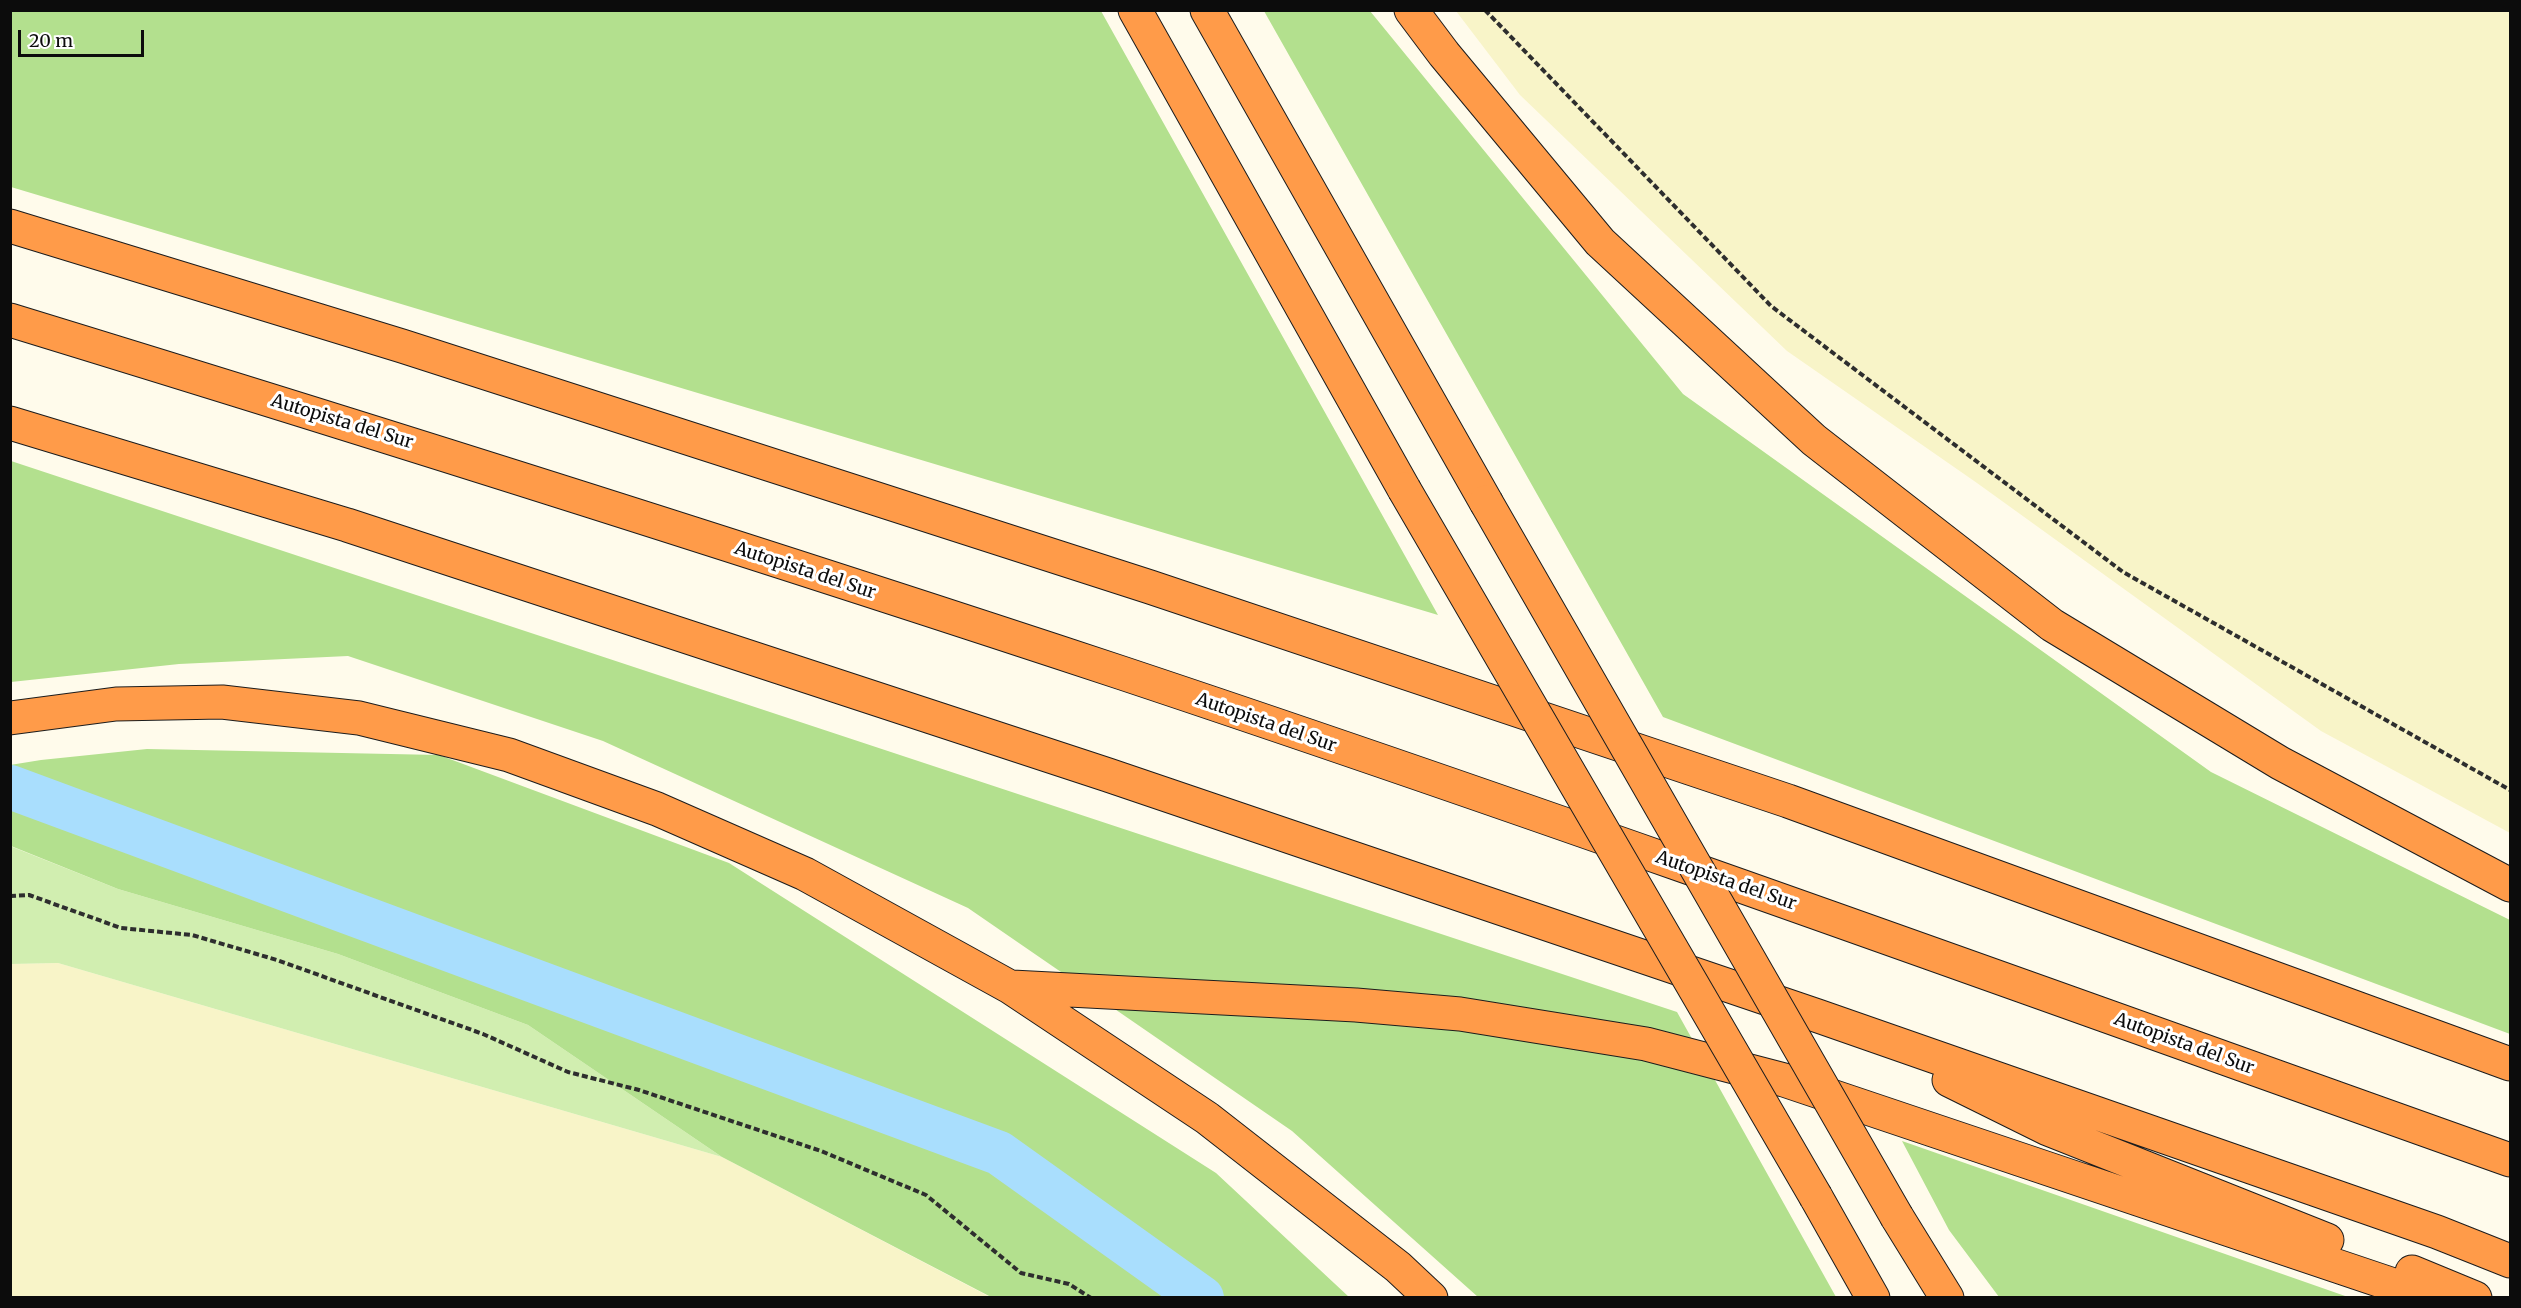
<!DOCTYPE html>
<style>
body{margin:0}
#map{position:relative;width:2521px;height:1308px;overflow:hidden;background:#fffbeb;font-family:Merriweather,serif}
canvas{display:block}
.frame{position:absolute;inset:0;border:12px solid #0c0c0c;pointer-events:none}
.scale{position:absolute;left:18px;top:30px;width:126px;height:27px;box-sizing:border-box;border:3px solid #0c0c0c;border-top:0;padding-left:8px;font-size:18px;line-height:21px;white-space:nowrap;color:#0c0c0c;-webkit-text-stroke:4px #fff;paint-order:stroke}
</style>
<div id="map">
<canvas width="2521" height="1308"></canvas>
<div class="frame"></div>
<div class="scale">20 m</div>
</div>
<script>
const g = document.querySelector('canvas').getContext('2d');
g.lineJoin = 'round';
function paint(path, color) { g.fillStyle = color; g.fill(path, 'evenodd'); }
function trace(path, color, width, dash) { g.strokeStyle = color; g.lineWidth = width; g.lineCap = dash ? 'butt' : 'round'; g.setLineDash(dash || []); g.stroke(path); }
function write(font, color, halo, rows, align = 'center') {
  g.font = font + ' Merriweather,serif'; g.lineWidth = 6; g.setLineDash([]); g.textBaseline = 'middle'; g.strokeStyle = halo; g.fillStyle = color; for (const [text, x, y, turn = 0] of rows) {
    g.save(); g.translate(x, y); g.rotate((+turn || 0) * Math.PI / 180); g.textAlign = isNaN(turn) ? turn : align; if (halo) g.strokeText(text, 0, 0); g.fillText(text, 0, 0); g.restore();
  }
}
paint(new Path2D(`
 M1456,11H2510V833L2321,731L1977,483L1787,351L1520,95Z
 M58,963L722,1157L990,1297H11L10,964Z`), '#f8f4c8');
paint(new Path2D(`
 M10,846L118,889L338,954L528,1025L722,1157L58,963L11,964Z`), '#d1eeb0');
paint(new Path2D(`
 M10,11H1101L1438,615L11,187Z
 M1264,11H1370L1683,394L2211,772L2510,920V1034L1663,717Z
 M11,461L1677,1012L1836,1297H1478L1292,1131L968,908L603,741L348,656L179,664L11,682Z
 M147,749L439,755L729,863L1216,1173L1349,1297H991L722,1157L528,1025L338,954L118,889L11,846L10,765L41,760Z
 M1902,1141L2348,1297H1999L1949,1230Z`), '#b3e08e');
trace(new Path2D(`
 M10,787L999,1153L1202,1298`), '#a9defd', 44);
const highway = new Path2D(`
 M1135,10L1404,489
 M1207,10L1486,502
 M1411,10L1444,54L1600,242L1814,440L2052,625L2280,763L2510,885
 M10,226L402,346L1150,587L1788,801L2510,1064
 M10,320C382,434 753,551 1122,673C1587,828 2049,996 2510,1160
 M10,423L347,525L1108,775L1818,1016L2437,1232L2510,1261
 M10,718L116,704L222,702L359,718L509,755L657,809L805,874L1010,987L1207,1118L1398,1267L1431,1298
 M1012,987L1356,1005L1460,1014L1646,1044L1784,1080L2432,1298
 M1949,1080L2048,1129L2327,1240
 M1816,1197L1873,1298
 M1897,1217L1947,1298
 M2412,1272L2475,1298`);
trace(highway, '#1d1d1d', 35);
trace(new Path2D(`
 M1485,10L1771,306L2123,572L2510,790
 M10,896L29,895L121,928L192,935L277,960L483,1034L568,1072L639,1090L821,1151L926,1195L1021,1273L1069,1284L1091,1298`), '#2e2e2e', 4, [6, 3]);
trace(highway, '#ff9b49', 33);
const highwayBridge = new Path2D(`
 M1404,489L1816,1197
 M1486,502L1897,1217`);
trace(highwayBridge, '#1d1d1d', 35, []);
trace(highwayBridge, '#ff9b49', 33);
write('18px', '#0c0c0c', '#fff', [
 ["Autopista del Sur",342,422,17],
 ["Autopista del Sur",805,571,18],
 ["Autopista del Sur",1266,723,19],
 ["Autopista del Sur",1726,881,19],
 ["Autopista del Sur",2184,1044,20]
]);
</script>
